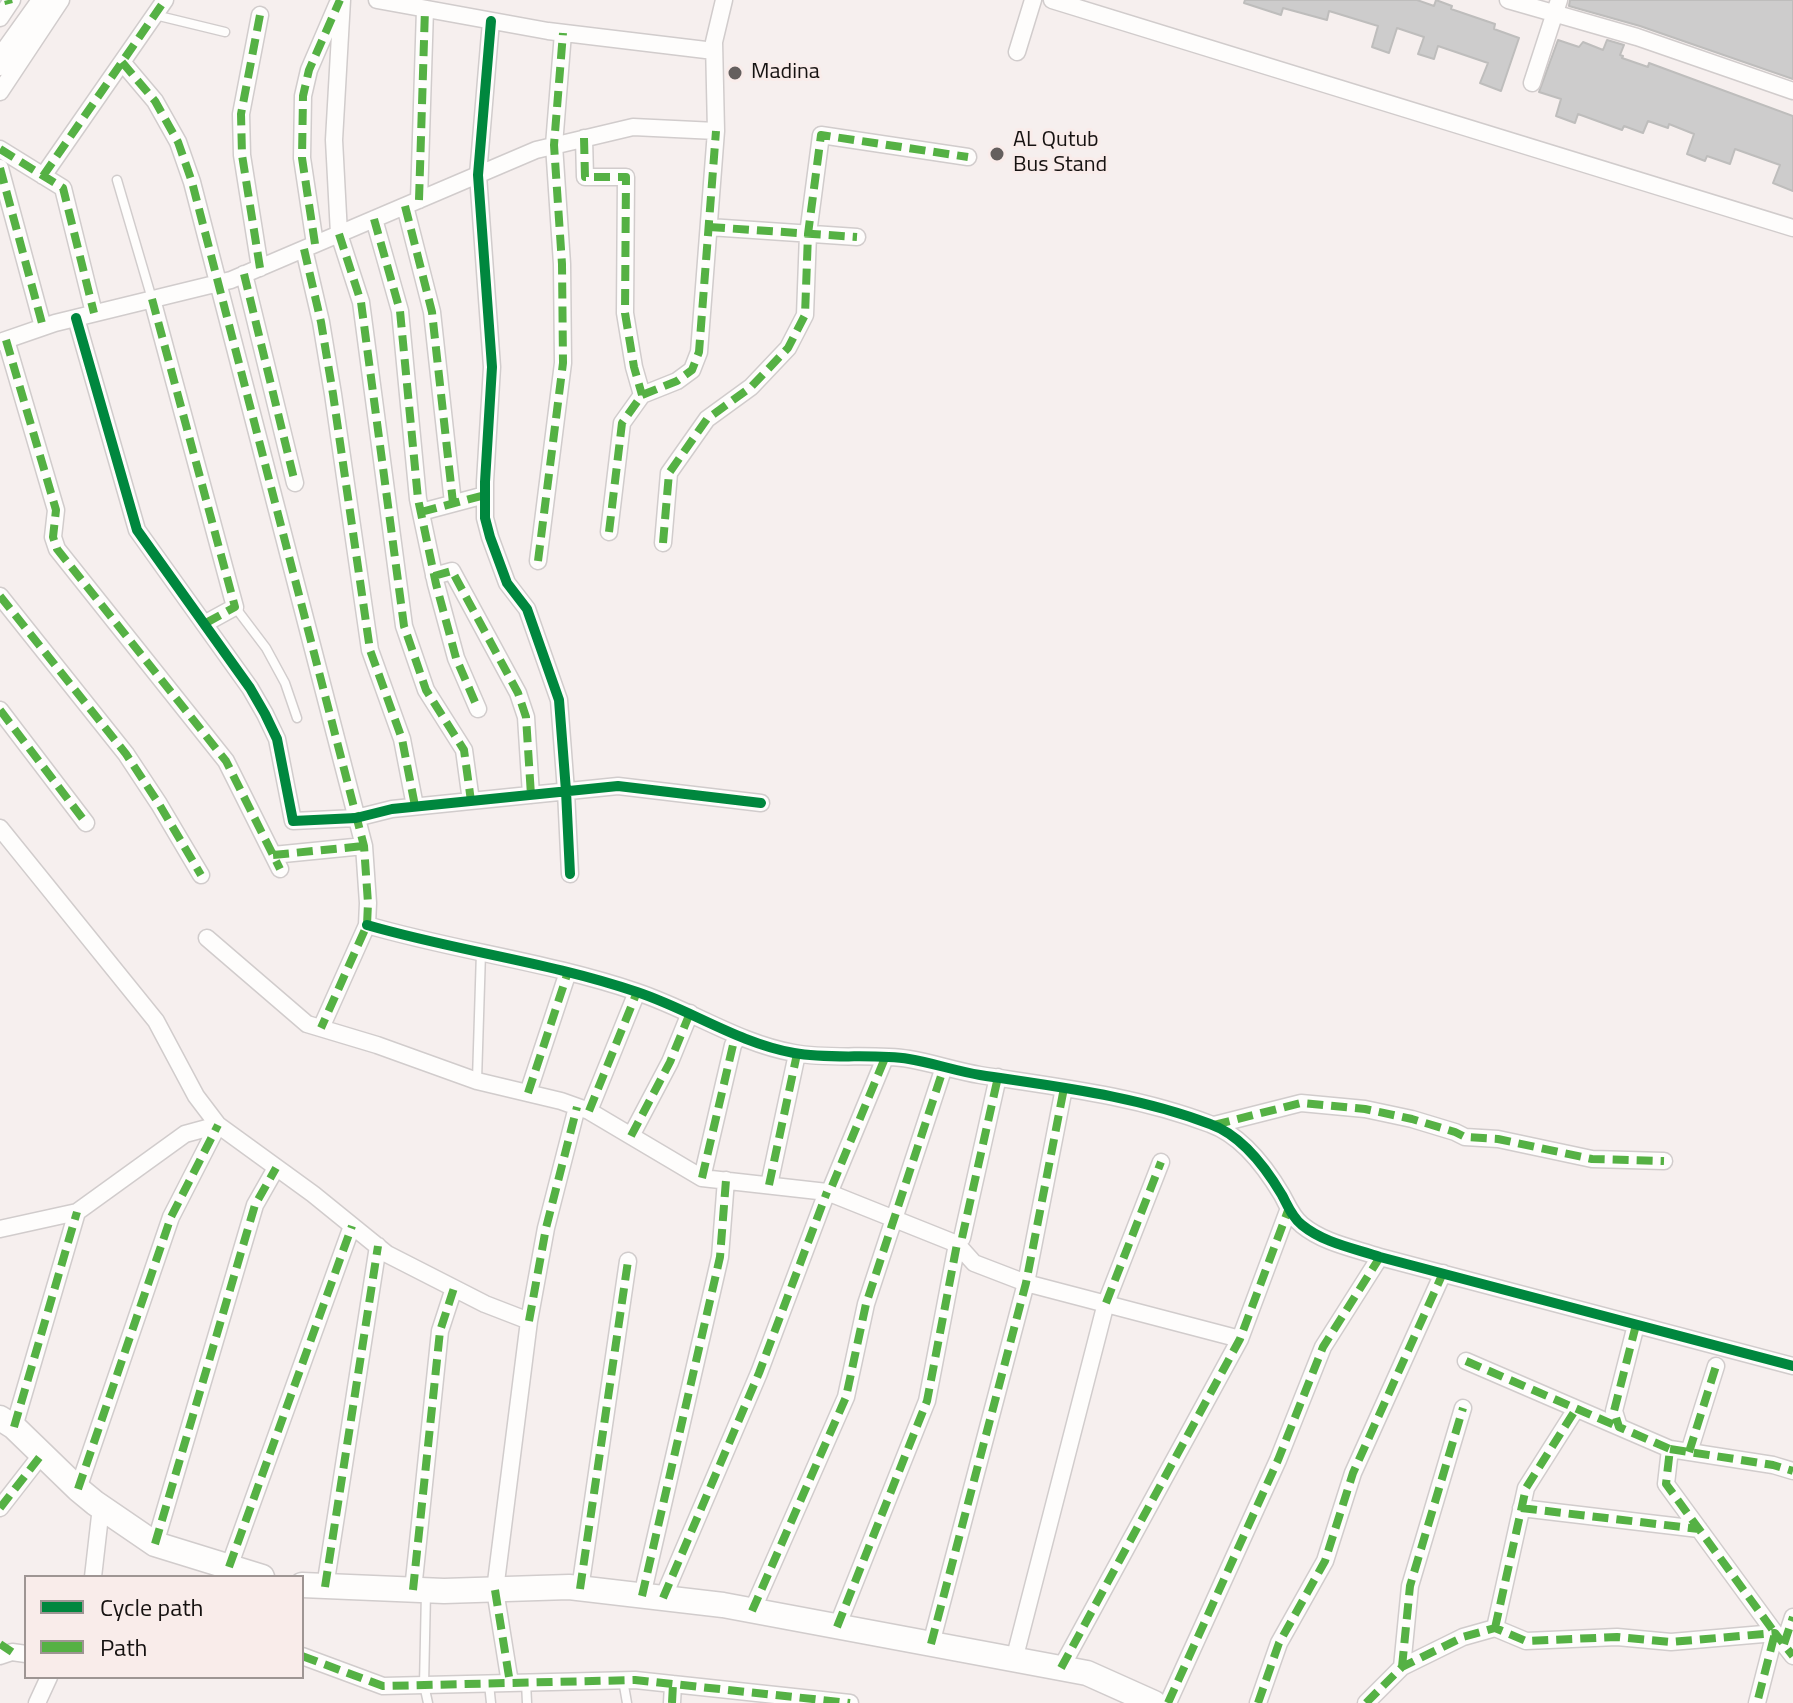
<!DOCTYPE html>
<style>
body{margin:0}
#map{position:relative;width:1793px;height:1703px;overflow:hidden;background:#f6efee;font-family:"Titillium Web",sans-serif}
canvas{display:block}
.legend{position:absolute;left:24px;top:1575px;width:280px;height:104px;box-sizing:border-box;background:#f9ecea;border:2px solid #9e9593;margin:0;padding:10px 14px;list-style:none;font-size:24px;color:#161211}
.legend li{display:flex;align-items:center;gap:16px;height:40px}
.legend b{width:40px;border:2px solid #9e9593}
</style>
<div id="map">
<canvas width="1793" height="1703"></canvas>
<ul class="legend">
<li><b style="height:10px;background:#00873e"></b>Cycle path</li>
<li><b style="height:10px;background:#55b144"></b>Path</li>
</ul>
</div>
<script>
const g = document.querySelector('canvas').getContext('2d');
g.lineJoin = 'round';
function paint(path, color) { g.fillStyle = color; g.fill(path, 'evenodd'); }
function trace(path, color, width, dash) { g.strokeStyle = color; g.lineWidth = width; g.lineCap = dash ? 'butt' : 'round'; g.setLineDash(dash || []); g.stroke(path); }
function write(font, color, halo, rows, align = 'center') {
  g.font = font + ' "Titillium Web",sans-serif'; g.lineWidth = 6; g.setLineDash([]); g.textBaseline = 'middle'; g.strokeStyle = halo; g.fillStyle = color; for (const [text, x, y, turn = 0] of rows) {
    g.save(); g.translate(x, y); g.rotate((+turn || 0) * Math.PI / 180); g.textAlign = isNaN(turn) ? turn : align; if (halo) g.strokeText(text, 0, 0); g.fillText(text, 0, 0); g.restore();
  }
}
const building = new Path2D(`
 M1245,0H1417L1434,6L1436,0L1452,6L1451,9L1495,24L1494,29L1519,38L1501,91L1480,83L1488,63L1438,46L1434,59L1418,54L1424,37L1397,28L1389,53L1372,47L1378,26L1329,11L1327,20L1283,8L1281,15L1244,3Z
 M1570,0H1793V79L1640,26L1569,6Z
 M1558,40L1579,47L1583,42L1603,50L1607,40L1624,45L1620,55L1623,56L1622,58L1648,67L1649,63L1793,116V191L1773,183L1780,165L1735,149L1730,164L1707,156L1705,161L1687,154L1694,134L1669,124L1668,128L1648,121L1643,133L1624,126L1622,130L1578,114L1575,123L1556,116L1561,99L1539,92Z`);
paint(building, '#cdcccc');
trace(building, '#bebdbc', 2);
const lane = new Path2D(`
 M155,15L225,32
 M117,180L152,299
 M235,607L266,648L285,683L297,718
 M477,1080L481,952
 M426,1592L424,1685L428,1703
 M623,1680L627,1703
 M526,1682L527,1703
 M489,1684L491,1703`);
const street = new Path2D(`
 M342,0L334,140L339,234L361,302L404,626L426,690L464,750L471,801
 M377,0L548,31L714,51
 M1052,0L1793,228
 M1508,0L1637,37L1793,91
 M0,18L12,0
 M491,21L478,175L492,367L485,482V518L490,537L507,583L527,609L559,700L566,791L570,874
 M1017,52L1033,0
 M122,62L155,101L178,142L192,182L364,846L368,903L367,925L321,1028
 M1532,83L1559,0
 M0,92L61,0
 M584,138L585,177H626L625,313L634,367L642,395
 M0,149L63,188L94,313
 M0,168L43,327
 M43,176L165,0
 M419,200L425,9
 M405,206L432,312L453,503
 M374,219L400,311L418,499L436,584L456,658L478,709
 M709,227L857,237
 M315,244L302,158L303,96L309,70L337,5
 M304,249L321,322L333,394L370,650L402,739L415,806
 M260,268L242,155L241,114L260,15
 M244,274L295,483
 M152,299L235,607L204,624
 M76,318L137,530L250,688L265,714L277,739L293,821L356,818L392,809L618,786L761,803
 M6,340L56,510L53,537L57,549L226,761L280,869
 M0,342L55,323L231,280L536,150L633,127L716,131
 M421,512L485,495
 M609,532L622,423L642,395L677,381L692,370L699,352L716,131L714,42L724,0
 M663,543L669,473L707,419L751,387L788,348L805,315L808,234L821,135L968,157
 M538,561L563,363L562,264L554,145L563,33
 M434,576L452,571L518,693L526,717L531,795
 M0,596L126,754L159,804L201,875
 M0,710L86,823
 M0,828L156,1021L196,1096L218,1125L313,1194L387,1254L485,1304L529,1321
 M273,855L364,846
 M367,925C456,951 549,962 637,992C691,1010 738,1043 794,1053C832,1060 872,1053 909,1059C933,1063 956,1071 980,1075C1058,1087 1137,1096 1210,1124C1241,1135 1266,1168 1282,1195C1288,1206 1292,1217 1302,1225C1324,1243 1353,1248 1380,1257L1793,1366
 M207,938L307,1024L377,1045L477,1081L561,1101L589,1111L702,1178L827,1192L957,1244L974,1263L1026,1283L1240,1339
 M528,1093L568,972
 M589,1111L637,992
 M1214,1125L1301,1103L1365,1109L1412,1119L1455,1132L1465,1137L1498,1139L1592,1159L1664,1161
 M631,1136L670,1062L690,1013
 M702,1178L733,1045L738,1037
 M769,1185L797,1054
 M832,1186L885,1058
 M0,1229L77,1212L185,1134L218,1125
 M962,1238L998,1077
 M1636,1325L1614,1411L1619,1427L1670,1449L1666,1484L1775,1633L1757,1703
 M1466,1361L1619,1427
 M14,1427L77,1212
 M1670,1449L1773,1465L1793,1471
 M1689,1452L1716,1366
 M78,1489L171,1217L218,1125
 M0,1508L42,1454
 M1521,1508L1699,1529
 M155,1544L255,1205L276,1168
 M229,1567L352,1226
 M93,1577L101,1507
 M325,1587L378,1246
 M580,1589L628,1261
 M413,1590L440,1331L454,1288
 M642,1596L720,1257L726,1180
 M663,1598L759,1373L827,1192
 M752,1611L846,1397L866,1304L944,1067
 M837,1627L927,1401L957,1244
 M1495,1628L1526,1488L1576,1409
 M931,1644L1026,1283L1064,1088
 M1784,1644L1793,1617
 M0,1656L12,1652L26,1654
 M302,1656L383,1686L635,1680L850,1703
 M1014,1660L1106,1303L1161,1162
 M1402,1667L1410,1586L1463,1408
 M1061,1668L1240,1339L1289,1208
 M510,1683L495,1590L529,1321L546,1228L577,1107
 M37,1703L49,1677
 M672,1703L673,1684
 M1168,1703L1278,1460L1323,1347L1380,1257
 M1258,1703L1279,1643L1325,1561L1353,1473L1443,1273
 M1366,1703L1402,1667L1463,1637L1495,1628L1526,1641L1617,1637L1671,1642L1775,1633L1793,1656`);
const secondary = new Path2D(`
 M0,63L45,0
 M0,1418L14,1427L78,1489L95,1503L155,1544L262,1577
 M302,1585L444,1591L569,1587L723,1605L1087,1673L1154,1703`);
trace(lane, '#d1cccc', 11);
trace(street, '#d1cccc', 19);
trace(secondary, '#d1cccc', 27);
trace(lane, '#fefdfc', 8);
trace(street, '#fefdfc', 16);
trace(secondary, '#fefdfc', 24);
trace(new Path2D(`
 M8,0L9,4
 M122,62L155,101L178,142L192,182L364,846L368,903L367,925L321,1028
 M584,138L585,177H626L625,313L634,367L642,395
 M0,149L63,188L94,313
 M0,168L43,327
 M43,176L165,0
 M419,200L425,9
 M405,206L432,312L453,503
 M374,219L400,311L418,499L436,584L456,658L478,709
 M709,227L857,237
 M339,234L361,302L404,626L426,690L464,750L471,801
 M315,244L302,158L303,96L309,70L340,0
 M304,249L321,322L333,394L370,650L402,739L415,806
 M260,268L242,155L241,114L260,15
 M244,274L295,483
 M152,299L235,607L204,624
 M6,340L56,510L53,537L57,549L226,761L280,869
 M421,512L485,495
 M609,532L622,423L642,395L677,381L692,370L699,352L716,131
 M663,543L669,473L707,419L751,387L788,348L805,315L808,234L821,135L968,157
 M538,561L563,363L562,264L554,145L563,33
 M434,576L452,571L518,693L526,717L531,795
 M0,596L126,754L159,804L201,875
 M0,710L86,823
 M273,855L364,846
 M528,1093L568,972
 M589,1111L637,992
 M1214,1125L1301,1103L1365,1109L1412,1119L1455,1132L1465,1137L1498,1139L1592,1159L1664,1161
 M631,1136L670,1062L690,1013
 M702,1178L733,1045L738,1037
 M769,1185L797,1054
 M832,1186L885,1058
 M962,1238L998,1077
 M1106,1303L1161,1162
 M529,1321L546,1228L577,1107
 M1636,1325L1614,1411L1619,1427L1670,1449L1666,1484L1775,1633L1757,1703
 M1466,1361L1619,1427
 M14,1427L77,1212
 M1670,1449L1773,1465L1793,1471
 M1689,1452L1716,1366
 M78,1489L171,1217L218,1125
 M0,1508L42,1454
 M1521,1508L1699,1529
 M155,1544L255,1205L276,1168
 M229,1567L352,1226
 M325,1587L378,1246
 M580,1589L628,1261
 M413,1590L440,1331L454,1288
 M495,1590L510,1683
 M642,1596L720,1257L726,1180
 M663,1598L759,1373L827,1192
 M752,1611L846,1397L866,1304L944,1067
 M837,1627L927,1401L957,1244
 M1495,1628L1526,1488L1576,1409
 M0,1644L12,1652
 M931,1644L1026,1283L1064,1088
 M1784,1644L1793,1617
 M302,1656L383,1686L635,1680L850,1703
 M1402,1667L1410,1586L1463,1408
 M1061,1668L1240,1339L1289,1208
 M672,1703L673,1684
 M1168,1703L1278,1460L1323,1347L1380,1257
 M1258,1703L1279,1643L1325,1561L1353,1473L1443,1273
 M1366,1703L1402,1667L1463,1637L1495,1628L1526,1641L1617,1637L1671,1642L1775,1633L1793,1656`), '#55b144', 8, [16, 8]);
trace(new Path2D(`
 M491,21L478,175L492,367L485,482V518L490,537L507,583L527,609L559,700L566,791L570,874
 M76,318L137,530L250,688L265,714L277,739L293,821L356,818L392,809L618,786L761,803
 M367,925C456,951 549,962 637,992C691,1010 738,1043 794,1053C832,1060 872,1053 909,1059C933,1063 956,1071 980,1075C1058,1087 1137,1096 1210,1124C1241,1135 1266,1168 1282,1195C1288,1206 1292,1217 1302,1225C1324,1243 1353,1248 1380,1257L1793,1366`), '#00873e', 10);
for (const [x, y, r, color] of [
 [735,73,8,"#645f5e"],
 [997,154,8,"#645f5e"]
]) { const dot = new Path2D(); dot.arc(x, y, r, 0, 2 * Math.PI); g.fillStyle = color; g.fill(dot); trace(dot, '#f9ecea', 3); }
write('22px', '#161211', '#f9ecea', [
 ["Madina",751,73],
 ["AL Qutub",1013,141],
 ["Bus Stand",1013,166]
], 'left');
</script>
